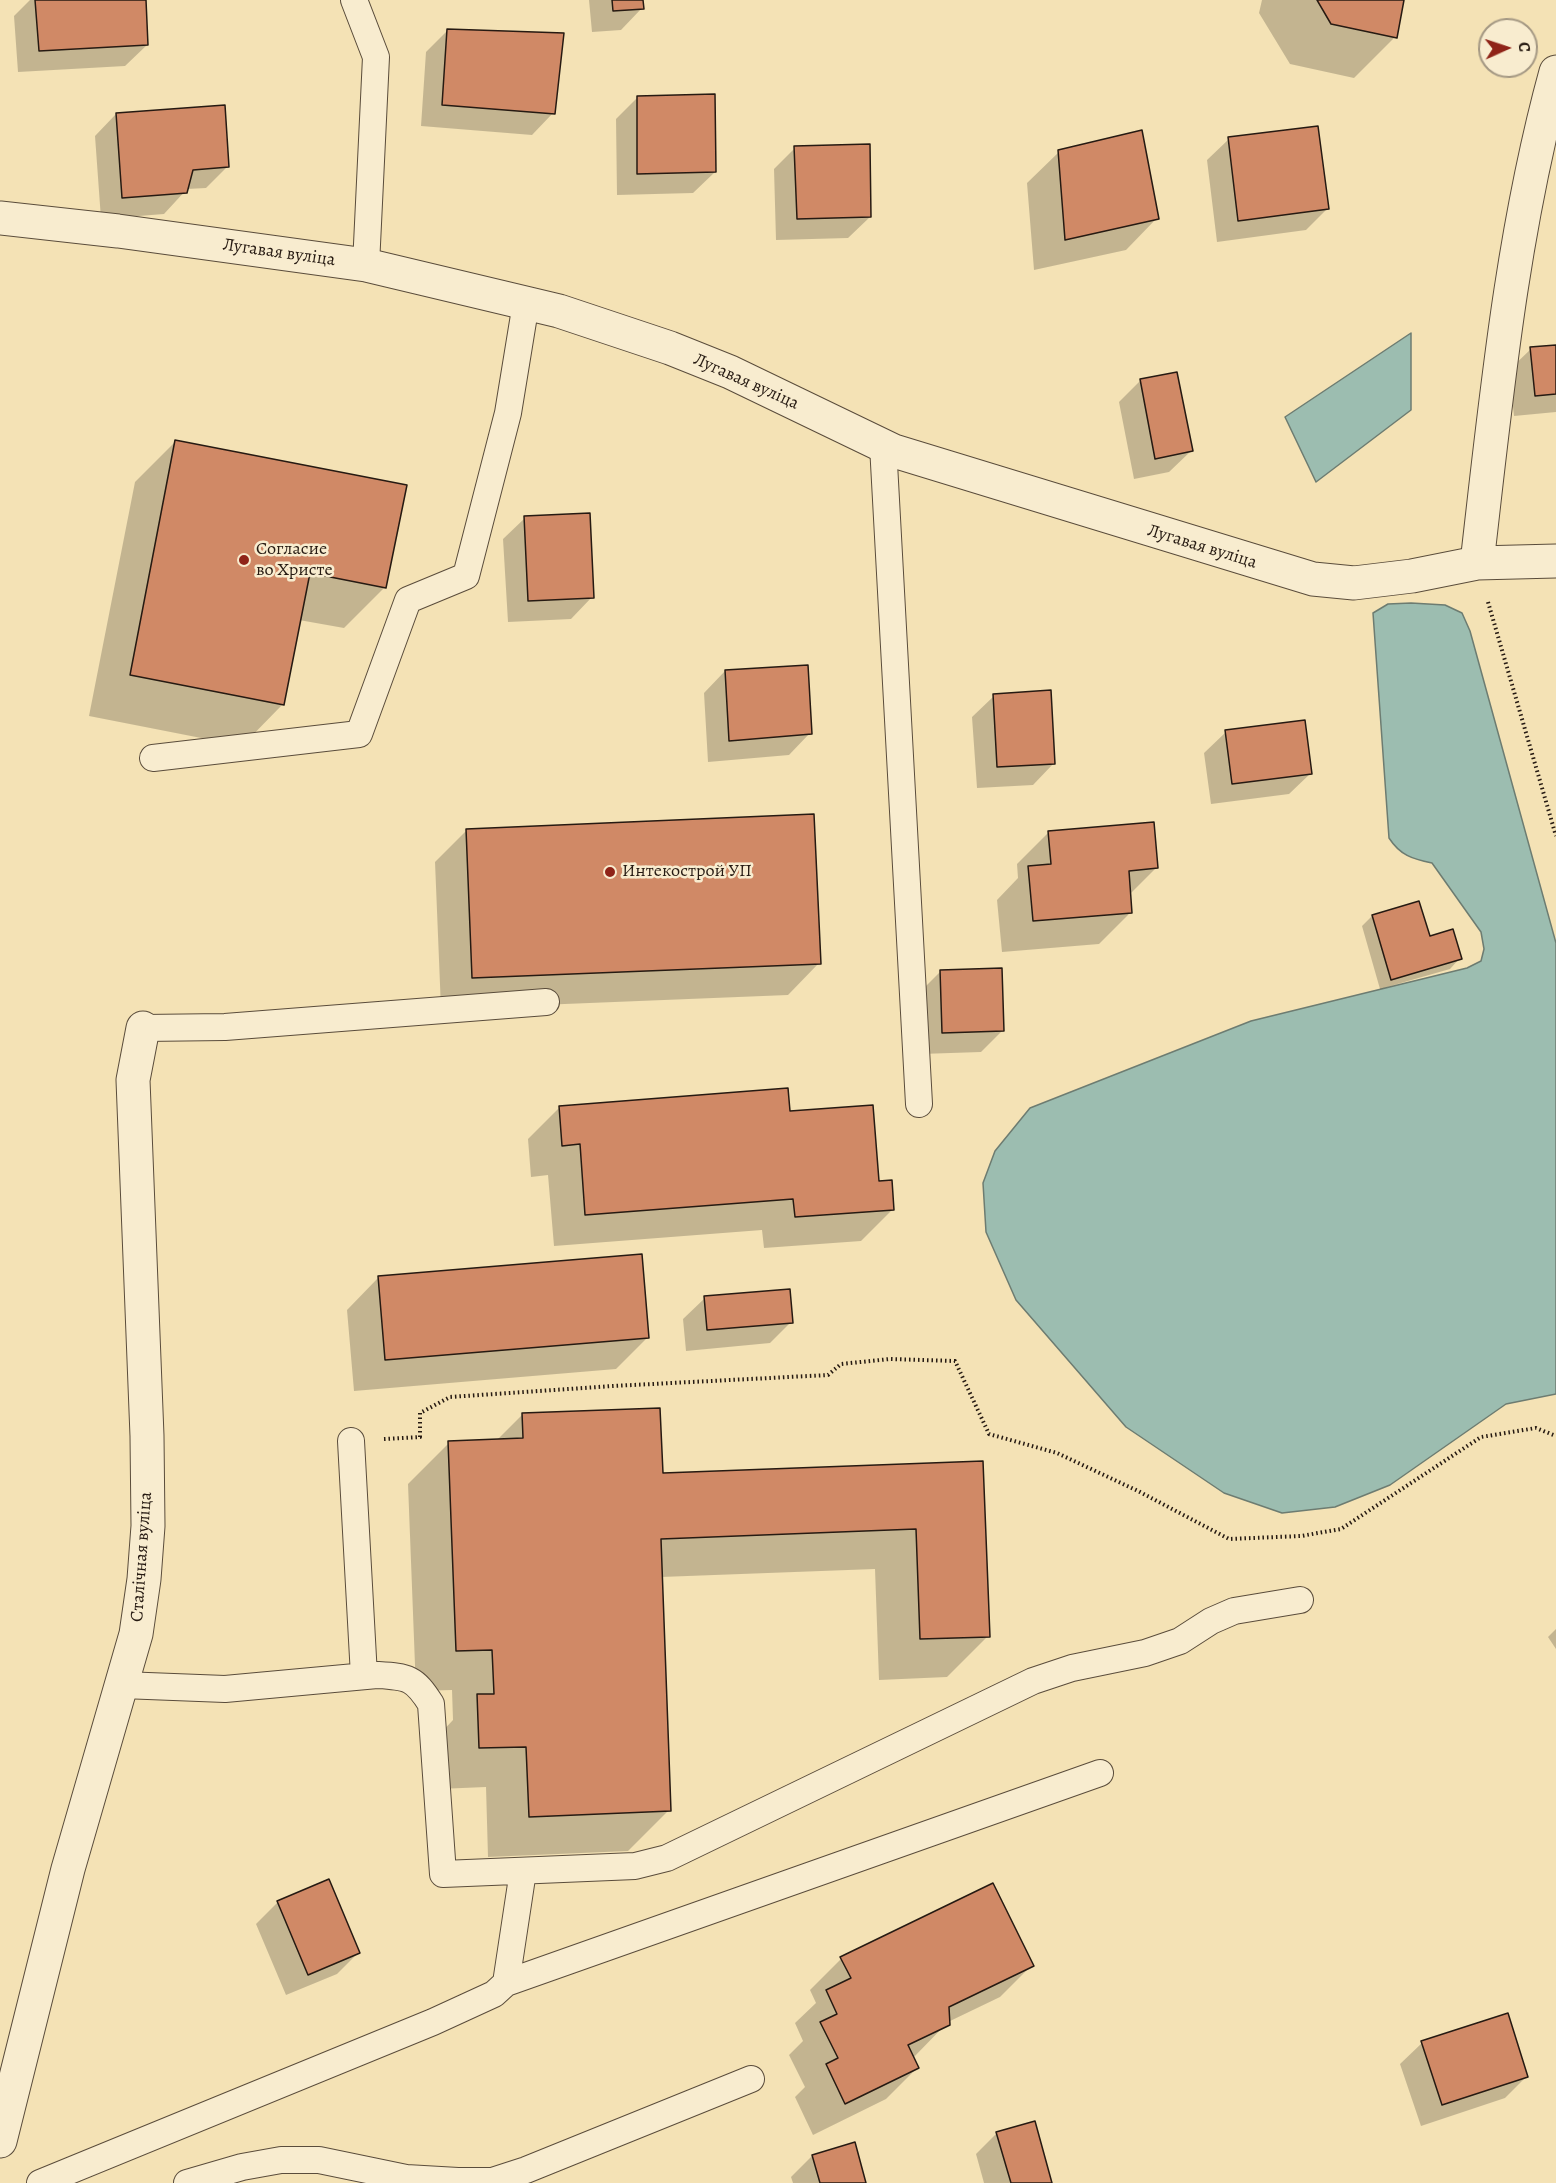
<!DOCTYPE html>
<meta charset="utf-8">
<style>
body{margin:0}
#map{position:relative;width:1556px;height:2183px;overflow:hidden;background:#f4e2b5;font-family:Alegreya,serif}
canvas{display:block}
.north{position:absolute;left:1478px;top:18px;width:60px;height:60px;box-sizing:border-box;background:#f8eccf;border:2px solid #a49883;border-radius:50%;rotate:87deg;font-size:16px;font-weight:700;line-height:24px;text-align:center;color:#261a12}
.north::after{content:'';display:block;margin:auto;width:21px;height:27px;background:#8f2418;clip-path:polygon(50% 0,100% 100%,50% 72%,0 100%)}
</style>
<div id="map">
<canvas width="1556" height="2183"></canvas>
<div class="north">С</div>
</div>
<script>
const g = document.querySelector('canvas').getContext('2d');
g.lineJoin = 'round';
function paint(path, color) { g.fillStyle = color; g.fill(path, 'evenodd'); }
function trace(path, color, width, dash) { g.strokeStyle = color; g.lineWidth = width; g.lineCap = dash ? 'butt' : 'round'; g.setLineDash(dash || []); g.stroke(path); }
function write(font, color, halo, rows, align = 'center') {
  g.font = font + ' Alegreya,serif'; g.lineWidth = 5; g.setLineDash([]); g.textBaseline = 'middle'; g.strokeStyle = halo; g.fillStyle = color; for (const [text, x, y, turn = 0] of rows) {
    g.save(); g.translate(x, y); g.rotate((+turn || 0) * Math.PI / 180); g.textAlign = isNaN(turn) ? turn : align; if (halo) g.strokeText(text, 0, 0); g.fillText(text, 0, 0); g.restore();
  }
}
const water = new Path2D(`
 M1411,333V410L1316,482L1285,417Z
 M1411,603L1445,605L1462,613L1470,631L1556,943V1394L1506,1404L1390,1485L1335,1507L1282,1513L1224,1493L1126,1427L1016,1300L986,1232L983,1183L995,1151L1030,1108L1251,1021L1467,968L1481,961L1484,949L1481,932L1432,863C1412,859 1400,855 1389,838L1373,613L1388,604Z`);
paint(water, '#9cbdb0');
trace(water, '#6d7c71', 1.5);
paint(new Path2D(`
 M30,0H145L147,45L125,66L18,72L14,16Z
 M589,0H642V8L621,30L592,32Z
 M1262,0H1402L1395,37L1354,78L1290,64L1259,13Z
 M448,30L553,113L532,135L421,126L426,52Z
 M638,97L715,172L693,193L617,195L616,119Z
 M116,114L228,166L206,188L187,189L164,214L101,219L95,136Z
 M1229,139L1327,209L1306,230L1217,242L1207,160Z
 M795,148L870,217L848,238L776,240L774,169Z
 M1059,152L1157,218L1126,250L1034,270L1027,183Z
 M1556,346V412L1514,416L1509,370L1531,349Z
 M1140,381L1191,451L1169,472L1134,479L1119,402Z
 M176,441L385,587L344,628L299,620L282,705L242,746L89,716L135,482Z
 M525,518L592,597L571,619L508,622L503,539Z
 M725,671L810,733L789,755L708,762L704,693Z
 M994,696L1054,763L1033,785L977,788L972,717Z
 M1226,732L1311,773L1289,794L1211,804L1204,753Z
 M467,830L819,963L788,995L441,1009L435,862Z
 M1049,832L1157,867L1129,895L1131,912L1099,944L1002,952L997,900L1018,878L1017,864Z
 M1372,916L1460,958L1450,969L1380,989L1362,926Z
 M940,972L1003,1030L981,1052L921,1054L919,993Z
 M560,1107L878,1183L893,1209L861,1241L764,1248L762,1230L554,1246L548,1175L531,1177L528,1139Z
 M378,1278L648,1337L616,1369L354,1391L347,1310Z
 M705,1298L791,1322L770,1343L686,1351L683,1319Z
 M523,1414L662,1475L981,1463L988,1636L947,1677L879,1680L875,1569L661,1577L669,1810L628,1851L488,1857L486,1787L439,1789L437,1737L453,1720L452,1690L416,1691L408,1484L449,1443L496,1441Z
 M1556,1629V1649L1548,1637Z
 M278,1902L358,1953L337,1974L286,1995L256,1924Z
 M841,1959L1032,1965L1000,1997L948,2022L913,2058L917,2068L886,2099L813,2135L795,2097L805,2087L789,2055L803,2041L795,2023L816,2003L810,1990Z
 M1422,2043L1527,2076L1505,2098L1421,2126L1400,2064Z
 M997,2133L1050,2183H984L976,2154Z
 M812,2156L865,2183H793L791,2177Z`), '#0003');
const building = new Path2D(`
 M35,0H146L148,45L39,51Z
 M612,0H643L644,9L613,11Z
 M1317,0H1404L1397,38L1331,24Z
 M447,29L564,33L555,114L442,105Z
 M715,94L716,172L637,174V96Z
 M225,105L229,167L193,170L187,193L122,198L116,113Z
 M1318,126L1329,209L1238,221L1228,137Z
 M1142,130L1159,219L1065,240L1058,150Z
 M870,144L871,217L797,219L794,146Z
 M1556,345V394L1535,396L1530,347Z
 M1177,372L1193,451L1155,459L1140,379Z
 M175,440L407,485L386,588L310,573L284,705L130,675Z
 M590,513L594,598L528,601L524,516Z
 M808,665L812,734L729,741L725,670Z
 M1051,690L1055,764L997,767L993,694Z
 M1305,720L1312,774L1232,784L1225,730Z
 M814,814L821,964L472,978L466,829Z
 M1154,822L1158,868L1129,871L1132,913L1033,921L1028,866L1051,864L1048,831Z
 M1419,901L1430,936L1453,929L1462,959L1391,980L1372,915Z
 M1002,968L1004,1031L942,1033L940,970Z
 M788,1088L790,1111L873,1105L879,1181L892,1180L894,1210L795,1217L793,1199L585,1215L580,1144L562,1146L559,1106Z
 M642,1254L649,1338L385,1360L378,1276Z
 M790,1289L793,1323L707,1330L704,1296Z
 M660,1408L663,1473L983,1461L990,1637L920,1639L916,1529L661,1539L671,1811L529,1817L526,1747L479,1748L477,1694H494L492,1650L456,1651L448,1441L523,1438L522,1413Z
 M329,1879L360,1953L308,1975L277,1901Z
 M993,1883L1034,1966L949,2007L950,2025L908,2045L919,2068L845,2104L826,2064L838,2058L820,2022L837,2014L826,1990L851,1978L840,1957Z
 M1508,2013L1528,2077L1442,2105L1421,2041Z
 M1035,2121L1052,2183H1011L996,2132Z
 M855,2142L866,2183H820L812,2155Z`);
paint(building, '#d08966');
trace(building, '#261a12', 1.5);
const lane = new Path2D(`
 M354,0L376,57L366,265
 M883,445L919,1104
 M153,758L359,734L408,600L466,576L508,413L526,303
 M143,1028L225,1027L546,1002
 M351,1441L364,1676
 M122,1685L225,1689L377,1675C408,1677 414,1677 431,1704L443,1874L635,1866L667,1858L1033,1681L1072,1668L1145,1653L1180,1641L1211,1621L1234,1611L1300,1600
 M506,1983L1100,1773
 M40,2183L433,2022L494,1994L506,1983L523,1871
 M187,2183L242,2167L281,2160H319L406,2178L458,2181H492L526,2170L751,2079`);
const street = new Path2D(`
 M0,218L118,231L366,265L559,311L670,348L730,372L894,451L1313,579L1354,583L1412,576L1477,563L1556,561
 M1477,563C1496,399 1512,232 1556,72
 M0,2141L68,1869L136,1634L144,1579L148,1526L147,1436L133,1080L143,1028`);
trace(lane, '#5a4c3b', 28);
trace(street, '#5a4c3b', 35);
trace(new Path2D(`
 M1488,602L1556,836
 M384,1439L420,1437V1413L450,1397L613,1386L828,1375L841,1364L890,1359L955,1361L989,1434L1057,1453L1138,1491L1229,1539L1301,1536L1341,1529L1481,1437L1536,1428L1556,1436`), '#261a12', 4, [1.5, 3]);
trace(lane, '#f8eccf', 26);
trace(street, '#f8eccf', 33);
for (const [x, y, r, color] of [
 [244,560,6,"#8f2418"],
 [610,872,6,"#8f2418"]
]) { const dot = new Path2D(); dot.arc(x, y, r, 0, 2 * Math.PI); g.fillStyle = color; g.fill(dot); trace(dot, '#f8eccf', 2); }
write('18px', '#261a12', '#f8eccf', [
 ["Лугавая вуліца",279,253,8],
 ["Лугавая вуліца",746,382,24],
 ["Лугавая вуліца",1202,547,17],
 ["Сталічная вуліца",142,1557,-86]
]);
write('18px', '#261a12', '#f8eccf', [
 ["Согласие",256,550],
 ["во Христе",256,571],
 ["Интекострой УП",622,872]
], 'left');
</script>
